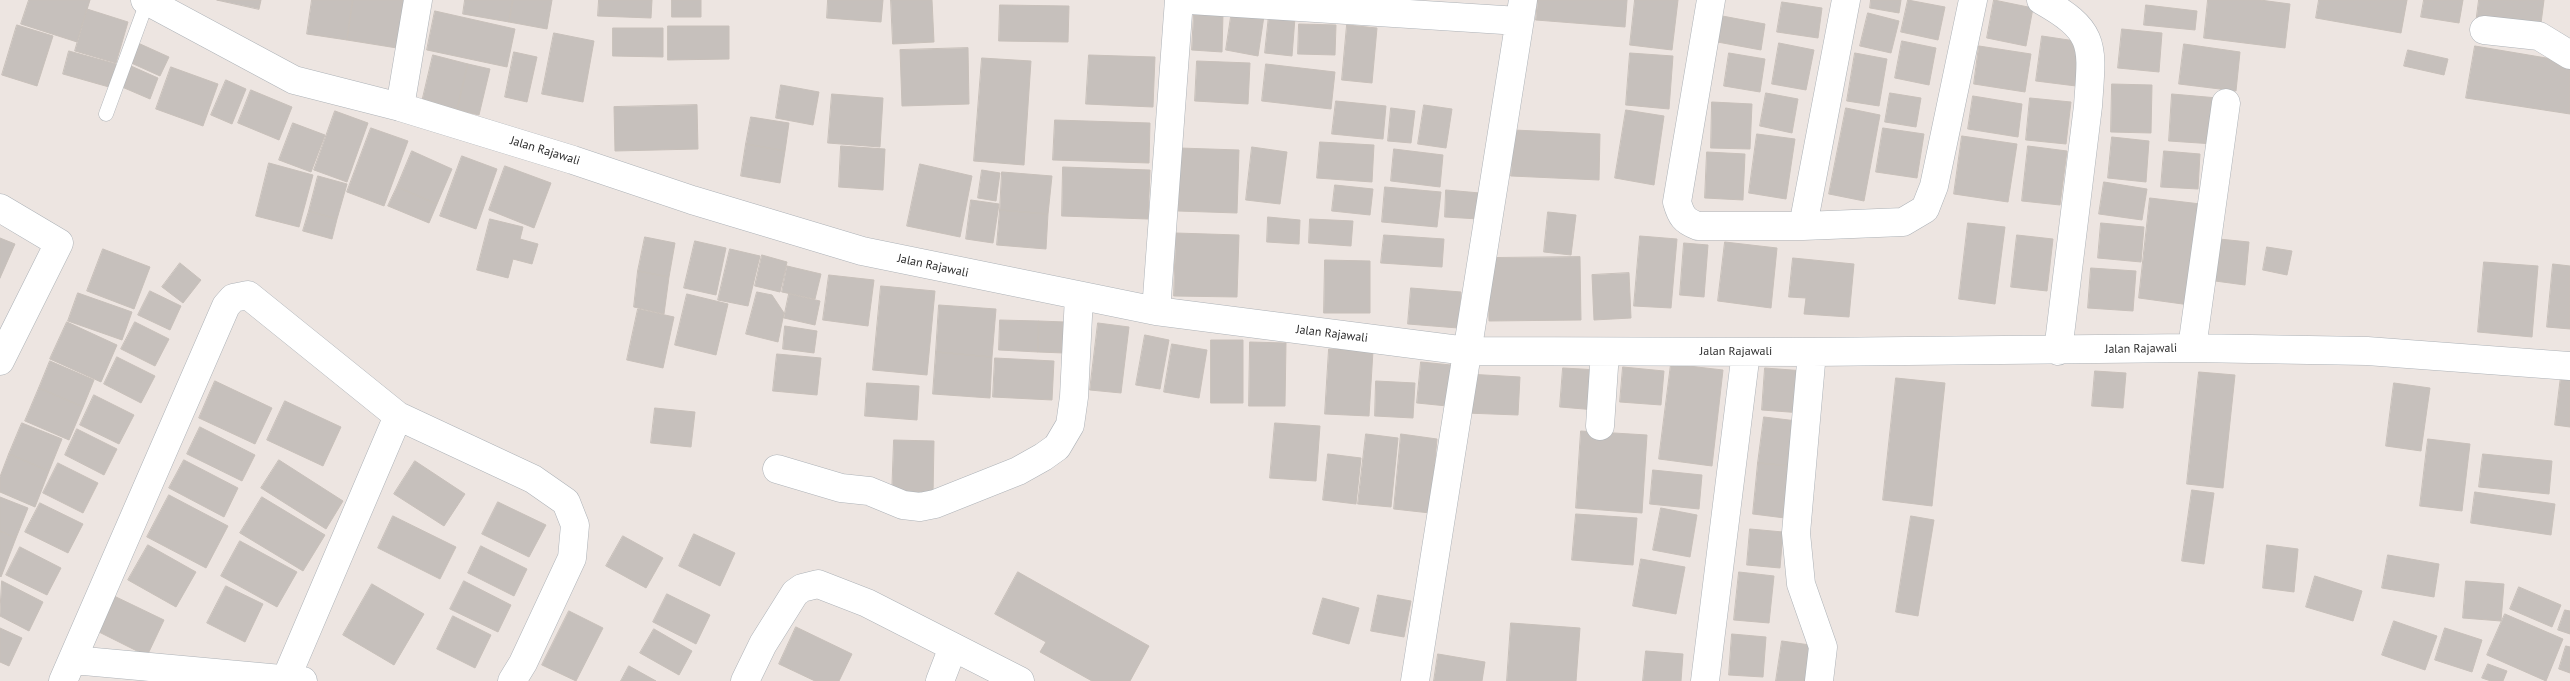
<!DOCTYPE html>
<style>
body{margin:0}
canvas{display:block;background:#ede5e1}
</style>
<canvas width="2570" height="681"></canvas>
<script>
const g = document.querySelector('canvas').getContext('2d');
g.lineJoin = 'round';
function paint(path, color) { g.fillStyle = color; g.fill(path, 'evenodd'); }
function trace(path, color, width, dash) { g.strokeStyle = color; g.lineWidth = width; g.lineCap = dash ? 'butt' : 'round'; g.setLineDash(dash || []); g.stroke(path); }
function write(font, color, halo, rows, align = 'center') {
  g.font = font + ' "PT Sans",sans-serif'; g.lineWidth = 4.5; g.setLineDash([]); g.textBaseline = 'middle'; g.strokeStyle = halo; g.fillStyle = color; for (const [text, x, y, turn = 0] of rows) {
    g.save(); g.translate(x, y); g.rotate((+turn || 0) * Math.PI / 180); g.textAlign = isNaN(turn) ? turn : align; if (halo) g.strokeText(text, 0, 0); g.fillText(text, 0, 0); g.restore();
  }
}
const building = new Path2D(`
 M29,0H90L77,42L21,24Z
 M217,0H261L259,9Z
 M312,0H353L347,40L307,34Z
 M353,0H404L397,48L347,40Z
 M465,0H513L509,22L463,14Z
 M513,0H552L547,29L509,22Z
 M599,0H652L651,18L598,16Z
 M672,0H701V17H672Z
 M828,0H883L881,22L827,18Z
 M891,0H932L934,42L893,44Z
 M1538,0H1627L1625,27L1536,20Z
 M1635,0H1678L1672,50L1630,45Z
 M1871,0H1901L1899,13L1870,8Z
 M1908,0L1945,7L1938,40L1901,32Z
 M1994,0L2033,8L2026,46L1987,38Z
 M2208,0H2260L2290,4L2285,48L2204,38Z
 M2319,0H2407L2401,33L2316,18Z
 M2424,0H2463L2459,23L2421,17Z
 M2479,0H2544L2540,31L2476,23Z
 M1782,2L1822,8L1818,38L1777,32Z
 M1000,5L1069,6L1068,42L999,41Z
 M2146,5L2197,11L2195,30L2144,25Z
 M87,9L128,22L116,63L75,51Z
 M1232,10L1264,16L1258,56L1226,50Z
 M435,11L515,29L507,67L427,50Z
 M1194,13L1223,14L1222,52L1192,50Z
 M1868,13L1899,21L1891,53L1860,46Z
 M1269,15L1295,18L1292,56L1265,53Z
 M1717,15L1765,24L1761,50L1712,41Z
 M1299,24L1336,25L1335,55L1298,54Z
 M17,25L53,36L37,86L2,75Z
 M1347,25L1377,28L1372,83L1342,80Z
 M668,26H729V59L668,60Z
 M613,28H663V57L613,56Z
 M2122,29L2162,33L2159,72L2118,68Z
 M554,33L594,41L583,102L542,94Z
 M2042,36L2082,42L2076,86L2036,81Z
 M1902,41L1936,48L1929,85L1895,78Z
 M138,43L169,57L160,76L129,62Z
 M1779,43L1814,50L1806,90L1772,84Z
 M2184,44L2240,52L2236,91L2179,84Z
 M1979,46L2031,54L2025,92L1974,84Z
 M2475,46L2570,62V114L2466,98Z
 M968,48L969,104L902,106L900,50Z
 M2408,50L2448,59L2444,75L2404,66Z
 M69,51L116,64L109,87L63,74Z
 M514,52L537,57L527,102L505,97Z
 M1630,53L1673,56L1669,109L1626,105Z
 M1729,53L1765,59L1760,92L1724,86Z
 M1855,53L1887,59L1879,106L1847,101Z
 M433,55L468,64L457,110L422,102Z
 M1089,55L1155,57L1153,107L1086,104Z
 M982,58L1031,61L1024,165L974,161Z
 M1197,61L1250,63L1248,104L1195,101Z
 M468,64L490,69L479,115L457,110Z
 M1266,64L1335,72L1331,109L1262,101Z
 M131,66L158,78L150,99L122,87Z
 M171,67L218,84L203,126L156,109Z
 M226,80L246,89L232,124L211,115Z
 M2112,84L2152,85L2151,133L2111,132Z
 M781,85L819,92L813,125L776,118Z
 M251,90L292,107L279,140L238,123Z
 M1766,93L1798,99L1792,133L1760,126Z
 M1890,93L1921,98L1916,127L1885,122Z
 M832,94L883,98L880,147L828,143Z
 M2172,94L2218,98L2214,144L2169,141Z
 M1973,96L2022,104L2018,137L1968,129Z
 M2030,98L2071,102L2066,144L2026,140Z
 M1336,101L1386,106L1383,139L1332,134Z
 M1712,102L1752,104L1750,149L1711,148Z
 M697,105L698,149L615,151L614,107Z
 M1424,105L1452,109L1446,148L1418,144Z
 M1391,108L1415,111L1411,143L1388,141Z
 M1846,108L1880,115L1864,201L1829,194Z
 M1626,110L1664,116L1654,185L1615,178Z
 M335,111L368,123L347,182L314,170Z
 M751,117L789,123L785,151L746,144Z
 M1055,120L1150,123L1149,163L1053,160Z
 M293,123L325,135L311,172L279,160Z
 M371,128L408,141L384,206L347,192Z
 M1883,128L1924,134L1917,178L1876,172Z
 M1514,130L1600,134L1599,180L1511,176Z
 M1757,134L1795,139L1786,199L1749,193Z
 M1962,136L2017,144L2008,202L1954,194Z
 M2112,137L2149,141L2146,182L2108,178Z
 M1320,142L1374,145L1372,182L1317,178Z
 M746,144L785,151L780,183L741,176Z
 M841,146L885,149L883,190L839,187Z
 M2028,146L2067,151L2060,205L2022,201Z
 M1252,147L1287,152L1280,204L1246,200Z
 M1180,148L1239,150L1237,213L1178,211Z
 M1394,149L1443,155L1440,187L1391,181Z
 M412,151L452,169L437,204L397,187Z
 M2164,151L2200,154L2198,189L2161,187Z
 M1707,152L1745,154L1743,200L1705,198Z
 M462,156L497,169L476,229L440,216Z
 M269,163L313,175L299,227L256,216Z
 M920,164L972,176L960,237L907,226Z
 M505,166L551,183L534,228L489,210Z
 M1063,167L1150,170L1148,219L1062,216Z
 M982,170L1000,173L996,201L978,198Z
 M1002,172L1052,176L1048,214L1000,210Z
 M318,176L347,184L337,219L309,211Z
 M2104,182L2147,189L2142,220L2099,214Z
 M1335,185L1373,189L1370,215L1332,211Z
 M397,187L437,204L429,223L388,206Z
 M1385,187L1441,192L1437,227L1382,222Z
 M1446,190L1480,193L1479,219L1445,217Z
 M2150,198L2209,205L2197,306L2139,298Z
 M971,200L999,204L993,243L966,239Z
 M1000,210L1048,214L1046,249L997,245Z
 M309,211L337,219L332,239L303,231Z
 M1548,212L1576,215L1571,255L1544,252Z
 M1268,217L1300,220L1299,244L1267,242Z
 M490,219L523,227L520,239L538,244L532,264L513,259L508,278L477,270Z
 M1310,219L1353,221L1351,246L1309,243Z
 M1968,223L2005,227L1995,304L1959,299Z
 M2101,223L2144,227L2141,262L2098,258Z
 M1176,233L1239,235L1237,297L1174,296Z
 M1384,235L1444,239L1442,267L1381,263Z
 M2017,235L2053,239L2047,291L2011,287Z
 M1640,236L1677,239L1671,308L1634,306Z
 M645,237L675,243L669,277L638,271Z
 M0,238L15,244L0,278Z
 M2219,239L2249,242L2245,285L2215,281Z
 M695,241L726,248L716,295L684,288Z
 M1725,242L1777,248L1771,308L1718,301Z
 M1684,243L1708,245L1704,297L1680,295Z
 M2267,247L2292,251L2287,275L2263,270Z
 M103,249L150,267L134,309L87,291Z
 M730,249L760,256L748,306L718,300Z
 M762,255L787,262L780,292L755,286Z
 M1580,257L1581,320L1489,321L1488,258Z
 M1793,258L1854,264L1849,317L1804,314L1806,298L1789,297Z
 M1325,260L1370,261V313H1324Z
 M2484,262L2538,266L2532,337L2478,332Z
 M180,263L201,280L183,303L162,287Z
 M2553,264L2570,266V329L2547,327Z
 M787,266L821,274L815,299L782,292Z
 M2091,268L2136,271L2133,311L2088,308Z
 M638,271L669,277L664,314L634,307Z
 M1629,273L1631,318L1594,320L1592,275Z
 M829,275L874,280L868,326L823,320Z
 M881,286L935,291L927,375L873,370Z
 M1411,288L1461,292L1458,328L1408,324Z
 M150,291L181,306L170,330L138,315Z
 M757,292L772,295L784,313L778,342L746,334Z
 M78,293L132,312L122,340L68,321Z
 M687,294L728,304L716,355L675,345Z
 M789,294L820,301L815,325L784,318Z
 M939,305L996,309L992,357L936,352Z
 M638,309L674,317L663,368L627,360Z
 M1000,320L1039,321L1038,352L999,350Z
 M1039,321L1065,322L1064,353L1038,352Z
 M67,322L117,345L101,382L50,359Z
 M135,322L169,339L155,366L121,349Z
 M1098,323L1129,327L1121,393L1090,390Z
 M785,326L817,331L814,353L783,349Z
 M1145,335L1169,340L1160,389L1136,385Z
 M1211,340H1243V403H1211Z
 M1250,342L1286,343L1285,406H1249Z
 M1172,344L1207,350L1199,398L1164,392Z
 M1329,349L1373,351L1369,416L1325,414Z
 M936,352L992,357L990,398L933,394Z
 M777,354L821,358L817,395L773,391Z
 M117,357L155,376L141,403L104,384Z
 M995,358L1054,361L1052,400L993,397Z
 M50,361L94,380L83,407L39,388Z
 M1421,362L1451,365L1447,406L1417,403Z
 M1671,364L1723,370L1712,466L1659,459Z
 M1623,367L1664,371L1661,405L1620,402Z
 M1563,368L1599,370L1596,410L1560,407Z
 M1765,368L1805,371L1802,413L1762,410Z
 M2095,371L2126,373L2123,408L2092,406Z
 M2199,372L2235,375L2223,488L2187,484Z
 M1467,374L1520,377L1518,415L1466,413Z
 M2561,376L2570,377V427L2555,425Z
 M1896,378L1945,383L1932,506L1883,500Z
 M215,381L272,408L255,444L199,418Z
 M1376,381L1415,383L1413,418L1375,416Z
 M867,383L919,386L917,420L865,416Z
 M2394,383L2430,388L2421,451L2386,446Z
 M39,388L83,407L69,440L25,421Z
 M94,395L134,415L119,444L80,425Z
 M285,401L341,427L323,466L267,440Z
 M655,408L695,412L691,447L651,443Z
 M1764,417L1797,421L1792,466L1758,463Z
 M22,423L62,439L49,471L9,454Z
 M1275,423L1320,426L1316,481L1270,478Z
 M200,427L255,455L242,481L187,454Z
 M77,429L117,449L104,475L65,455Z
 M1581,431L1647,435L1642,513L1576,508Z
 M1366,434L1398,438L1391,507L1358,504Z
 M1401,434L1437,439L1430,513L1394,509Z
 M2428,439L2470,444L2462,511L2420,506Z
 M894,440L934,441L933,496H892Z
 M9,454L49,471L35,507L0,492V477Z
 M1328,454L1361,458L1356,504L1323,500Z
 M2483,454L2552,461L2549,494L2479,487Z
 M184,460L238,488L224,517L169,488Z
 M279,460L343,501L326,529L261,488Z
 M415,461L465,494L444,526L394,494Z
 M58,463L98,483L83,513L43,493Z
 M1758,463L1792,466L1785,518L1753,514Z
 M1653,470L1702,475L1699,509L1650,504Z
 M2192,490L2214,493L2204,564L2182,561Z
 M2475,492L2555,504L2551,535L2471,523Z
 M169,495L228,526L206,568L147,537Z
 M0,497L28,508L16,538L0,531Z
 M262,497L325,535L303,571L240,533Z
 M498,502L546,525L529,557L482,534Z
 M40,503L83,524L68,553L25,532Z
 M1661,508L1697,515L1690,557L1653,550Z
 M1576,514L1637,518L1633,565L1572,560Z
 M393,516L456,547L440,579L378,548Z
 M1911,516L1934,520L1918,616L1896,612Z
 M1750,529L1783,532L1780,568L1747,565Z
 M0,531L16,538L1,577L0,576Z
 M694,534L735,553L720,586L679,566Z
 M623,536L663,558L646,588L606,566Z
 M240,541L297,572L277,607L221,576Z
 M148,545L196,572L176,607L128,580Z
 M2267,545L2298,549L2294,592L2263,588Z
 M481,546L527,569L514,596L468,573Z
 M20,547L61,568L47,595L6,575Z
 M2388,555L2439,564L2434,597L2382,588Z
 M1641,559L1685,567L1676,614L1633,606Z
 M1018,572L1149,646L1130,681H1092L1040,652L1046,642L995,614Z
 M1739,572L1774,576L1769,623L1734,620Z
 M2315,576L2362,591L2353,621L2306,607Z
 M2,581L43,602L29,631L0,616Z
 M464,581L511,605L498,632L450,609Z
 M2466,581L2504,584L2501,621L2463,618Z
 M372,584L424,614L394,665L343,635Z
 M226,586L263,604L245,642L207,623Z
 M2519,587L2561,605L2552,627L2510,609Z
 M667,594L710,615L696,644L653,622Z
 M112,595L164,620L147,656L95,630Z
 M1378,595L1411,601L1404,637L1371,631Z
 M1323,598L1359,608L1349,644L1313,634Z
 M2565,610L2570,611V634L2558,630Z
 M569,611L603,628L576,681L542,665Z
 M2505,614L2563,639L2546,681L2487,655Z
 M453,616L491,635L475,668L437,649Z
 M2394,621L2437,636L2425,670L2382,655Z
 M1511,623L1580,628L1576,681H1507Z
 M796,627L852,654L839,681H815L779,664Z
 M0,628L22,638L9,666L0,662Z
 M2445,628L2482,640L2472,672L2435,660Z
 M654,629L692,651L679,675L640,653Z
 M1732,634L1766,637L1763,677L1729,675Z
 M1782,641L1817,646L1811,681H1776Z
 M2566,646L2570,647V673L2559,669Z
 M1646,651L1683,654L1681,681H1643Z
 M1438,654L1485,662L1482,681H1434Z
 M2488,664L2507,671L2503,681H2491L2482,678Z
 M629,666L656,681H621Z`);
paint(building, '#c6c0bc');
trace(building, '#c8c0ba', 1);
const service = new Path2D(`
 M106,114L147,2`);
const minor = new Path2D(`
 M145,0L294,80L400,107L573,160L692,200L862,251L1156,311L1467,351L1812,352L2192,348L2367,351L2570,366
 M1190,0L1519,21
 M1711,0L1677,202C1681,216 1684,221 1698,226H1803L1903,222L1925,209L1934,186L1973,0
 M2041,0C2098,32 2092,46 2088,106L2058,351
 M2484,30L2539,36L2570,55
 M400,107L418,0
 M0,208L59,243L0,361
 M1803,226L1846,0
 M1156,311L1179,0
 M2192,348L2226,103
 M1812,352L1796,533L1801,584L1823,647L1819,681
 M1600,426L1605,352
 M777,469L841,488L869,491L903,505L920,507L935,504L1018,471L1043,457L1057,447L1070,425L1074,397L1079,296
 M73,660L303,681
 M63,681L226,306L233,298L248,295L398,416L533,479L566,502L575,525L572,558L523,663L512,681
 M285,681L398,416
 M745,681L763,644L795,593L802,588L818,584L867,603L1020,681
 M940,681L953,647
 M1415,681L1523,0
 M1705,681L1746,352`);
trace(service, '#adb2b7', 15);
trace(minor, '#adb2b7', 29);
trace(service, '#fff', 14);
trace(minor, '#fff', 28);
write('12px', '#2d2d2d', '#fff', [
 ["Jalan Rajawali",545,151,17],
 ["Jalan Rajawali",933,266,12],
 ["Jalan Rajawali",1332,334,7],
 ["Jalan Rajawali",2141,349,-1],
 ["Jalan Rajawali",1736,352]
]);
</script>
